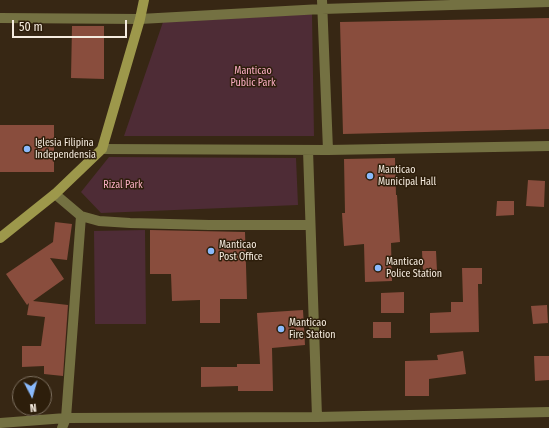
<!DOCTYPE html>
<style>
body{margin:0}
#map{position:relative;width:549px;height:428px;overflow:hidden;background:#372714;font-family:"Fira Sans Condensed",sans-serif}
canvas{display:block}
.north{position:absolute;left:12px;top:376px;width:40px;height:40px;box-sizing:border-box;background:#2d1e0b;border:1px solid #7d7060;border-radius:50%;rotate:174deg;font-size:11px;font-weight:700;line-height:16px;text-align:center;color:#f5ebdf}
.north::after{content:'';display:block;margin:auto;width:14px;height:18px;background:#8abafc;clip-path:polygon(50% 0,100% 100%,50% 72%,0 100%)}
.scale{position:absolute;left:12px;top:20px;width:115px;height:18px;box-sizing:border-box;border:2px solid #f5ebdf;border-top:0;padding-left:5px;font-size:12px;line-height:14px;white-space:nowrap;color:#f5ebdf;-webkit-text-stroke:3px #2d1e0b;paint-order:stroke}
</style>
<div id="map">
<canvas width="549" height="428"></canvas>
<div class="north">N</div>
<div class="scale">50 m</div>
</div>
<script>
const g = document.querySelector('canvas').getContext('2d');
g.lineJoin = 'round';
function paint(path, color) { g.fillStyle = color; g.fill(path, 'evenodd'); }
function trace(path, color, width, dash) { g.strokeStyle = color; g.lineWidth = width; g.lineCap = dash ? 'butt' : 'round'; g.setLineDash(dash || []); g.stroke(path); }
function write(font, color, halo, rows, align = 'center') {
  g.font = font + ' "Fira Sans Condensed",sans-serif'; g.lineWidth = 3; g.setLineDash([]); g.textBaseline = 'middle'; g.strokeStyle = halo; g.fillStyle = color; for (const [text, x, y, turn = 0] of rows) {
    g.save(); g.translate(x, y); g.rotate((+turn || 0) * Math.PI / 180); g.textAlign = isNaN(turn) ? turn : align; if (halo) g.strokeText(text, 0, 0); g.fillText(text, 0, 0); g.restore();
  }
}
paint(new Path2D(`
 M312,14L314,136H124L163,22Z
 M109,157L296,158L298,205L101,213L81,192Z
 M145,230L146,324H95L94,231Z`), '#4e2c36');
paint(new Path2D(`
 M549,18V129L343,134L340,22Z
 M72,26H104V79L71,78Z
 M0,125H54V172H0Z
 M395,158L396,195H397L400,242L391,243L392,281L365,282L364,244L344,246L342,213H345L344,159Z
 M528,180L545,181L544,207L526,206Z
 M497,201H514V215L496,216Z
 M55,222L72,224L67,260L50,258L64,279L33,301L68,305L63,376L44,374V366L22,367V346H41L45,317L27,315L29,303L27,305L6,274L53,242Z
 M150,230L245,232L247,299H220V323H200V300L172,301L171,274H150Z
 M422,251H436L437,271H423Z
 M462,268H482V284H478L479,332L430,333V313L451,312V302H463Z
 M404,292V313H381V293Z
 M547,305L548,323L533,324L531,306Z
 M303,310L305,345L272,348L273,391H238V386L201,387V367H237V364H260L257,313Z
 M373,322H391V338H373Z
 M463,351L466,374L429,379V396H405V361L438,360L437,355Z
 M534,356H549V380L535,381Z`), '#894d3d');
trace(new Path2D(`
 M322,0L328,150
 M0,18L140,19L322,9L549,2
 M102,149L328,150L549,146
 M308,150L317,417
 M55,194L81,216L66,418L62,428
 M81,216L99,221L130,223L209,225H310
 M0,423L66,418L317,417L549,412`), '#747142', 10);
trace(new Path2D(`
 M0,238L55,194L102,149L140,19L144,0`), '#9d984b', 10);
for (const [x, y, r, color] of [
 [27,149,4,"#8abafc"],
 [370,176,4,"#8abafc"],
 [211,251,4,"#8abafc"],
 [378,268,4,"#8abafc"],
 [281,329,4,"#8abafc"]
]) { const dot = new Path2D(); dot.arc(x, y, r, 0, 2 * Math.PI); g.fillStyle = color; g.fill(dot); trace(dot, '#2d1e0b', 1.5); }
write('10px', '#fcafc5', '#2d1e0b', [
 ["Manticao",253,71],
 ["Public Park",253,83],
 ["Rizal Park",123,185]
]);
write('10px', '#f5ebdf', '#2d1e0b', [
 ["Iglesia Filipina",35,143],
 ["Independensia",35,155],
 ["Manticao",378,170],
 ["Municipal Hall",378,182],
 ["Manticao",219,245],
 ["Post Office",219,257],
 ["Manticao",386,262],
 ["Police Station",386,274],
 ["Manticao",289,323],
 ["Fire Station",289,335]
], 'left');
</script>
